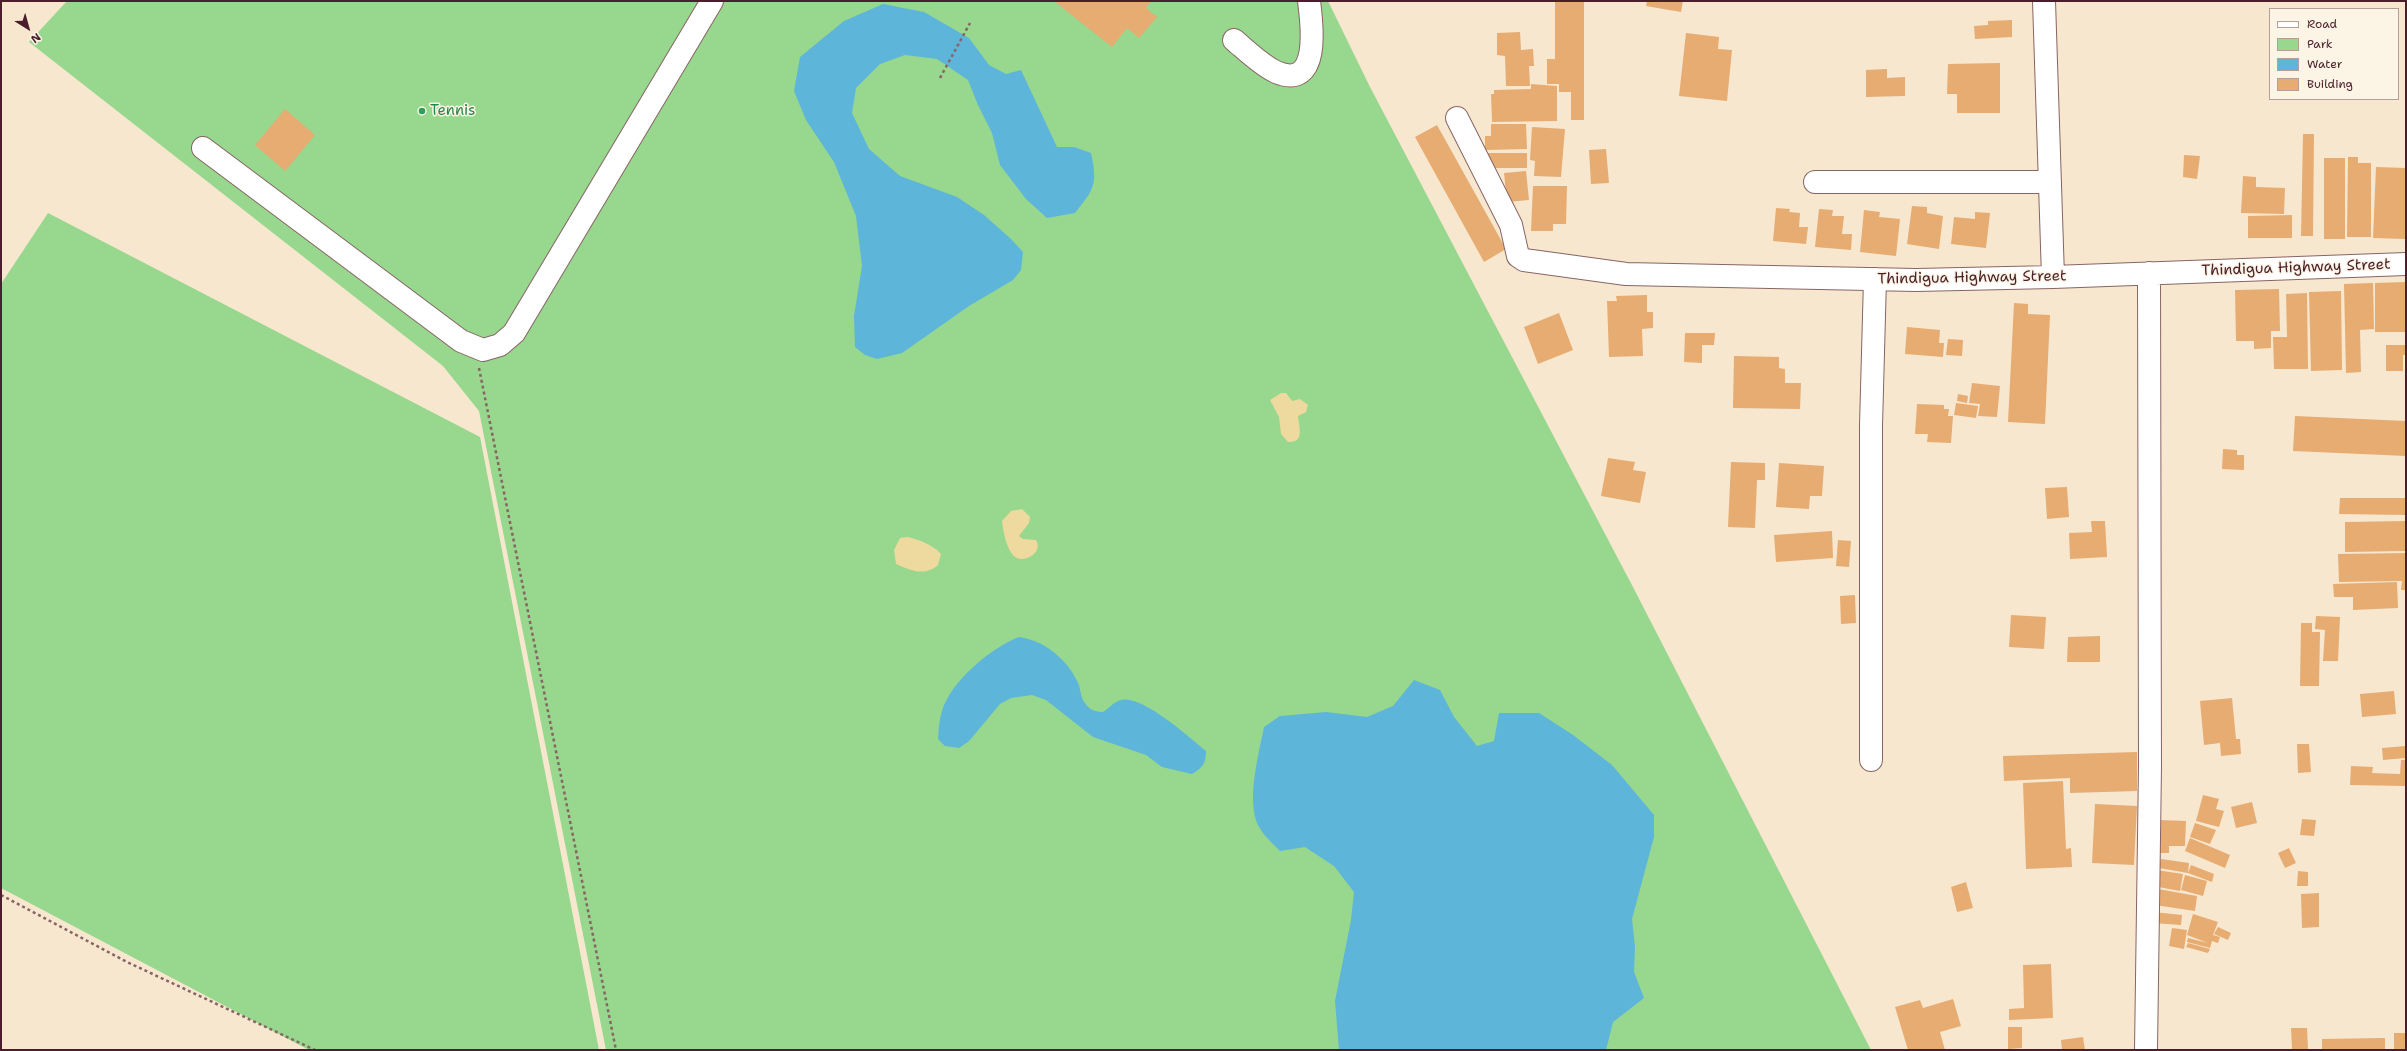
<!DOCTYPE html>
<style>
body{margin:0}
#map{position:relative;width:2407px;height:1051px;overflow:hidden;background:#f8e7cf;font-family:"Shantell Sans",sans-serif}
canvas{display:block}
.frame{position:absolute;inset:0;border:2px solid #4a1f2b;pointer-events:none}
.legend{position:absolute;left:2269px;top:8px;width:130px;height:92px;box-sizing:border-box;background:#fcf5e5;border:1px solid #b59f9b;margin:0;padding:5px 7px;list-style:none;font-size:12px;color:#4a1f2b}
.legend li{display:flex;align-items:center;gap:8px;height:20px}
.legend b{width:20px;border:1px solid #b59f9b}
.north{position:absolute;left:8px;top:8px;width:40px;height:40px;-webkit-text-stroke:3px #fcf5e5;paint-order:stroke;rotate:143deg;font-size:11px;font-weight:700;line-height:16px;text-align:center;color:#4a1f2b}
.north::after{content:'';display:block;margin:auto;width:14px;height:18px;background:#4a1f2b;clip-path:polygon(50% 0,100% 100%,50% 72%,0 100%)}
</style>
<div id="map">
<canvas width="2407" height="1051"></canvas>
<div class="frame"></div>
<ul class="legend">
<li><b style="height:5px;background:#fff"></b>Road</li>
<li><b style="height:11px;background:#97d78e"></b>Park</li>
<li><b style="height:11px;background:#5db5da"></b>Water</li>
<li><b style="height:11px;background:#e6ac72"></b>Building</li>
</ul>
<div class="north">N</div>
</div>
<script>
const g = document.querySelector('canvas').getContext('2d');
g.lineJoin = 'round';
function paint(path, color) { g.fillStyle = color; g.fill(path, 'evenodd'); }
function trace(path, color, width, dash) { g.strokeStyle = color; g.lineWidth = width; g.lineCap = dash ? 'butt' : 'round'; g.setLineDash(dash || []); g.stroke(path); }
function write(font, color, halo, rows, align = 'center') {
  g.font = font + ' "Shantell Sans",sans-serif'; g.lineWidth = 3; g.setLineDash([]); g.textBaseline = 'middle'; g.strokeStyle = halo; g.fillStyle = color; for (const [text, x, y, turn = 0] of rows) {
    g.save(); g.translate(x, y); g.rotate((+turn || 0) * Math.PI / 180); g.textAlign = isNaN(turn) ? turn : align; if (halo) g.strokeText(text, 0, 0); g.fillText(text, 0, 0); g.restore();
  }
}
paint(new Path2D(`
 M67,1H1328L1370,87L1634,589L1871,1050H606L479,411L443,366L29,42Z
 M48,213L480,437L599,1050H309L1,888V284Z`), '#97d78e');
paint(new Path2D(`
 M1281,393H1286L1292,401L1300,399L1308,405L1306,412L1298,416C1299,427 1305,443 1288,442L1281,434L1279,417L1270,400Z
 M1022,509L1030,517L1029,523L1019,536L1023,539L1036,540C1043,552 1027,562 1017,558C1007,554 1003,530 1002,521L1011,511Z
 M908,537C920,540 933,545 941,554L938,565C925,577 910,570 896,564L894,550L900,538Z`), '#eeda9e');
paint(new Path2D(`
 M883,4L924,12L969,38L989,65L1006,74L1021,70L1057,147H1074L1091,153C1098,185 1094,189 1075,213L1047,218L1026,199L1000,165L992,133L978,105L968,80L937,59L905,55L880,64L856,88L852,113L869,149L900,176L957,197L984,215L1011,239L1023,252L1021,270L1013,280L969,306L902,353L877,359L865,355L855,347L854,316L862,266L856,216L834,162L806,120L794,91L800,57L844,21Z
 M1019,637C1044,640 1068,660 1078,683C1081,689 1080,697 1085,703C1089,710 1096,712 1103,712C1108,709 1113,703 1118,701C1138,690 1191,739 1206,751C1206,764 1202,768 1192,774L1162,767L1146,755L1093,737L1046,700L1032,695L1011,698L1000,704L969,741L959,748L945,746L938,739C939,729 939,720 942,711C951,681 991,648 1019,637Z
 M1414,680L1440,690L1454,717L1477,746L1494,741L1499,713H1539L1573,735L1612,765L1654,815V837L1632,919L1635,947L1634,972L1644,998L1613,1022L1606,1050H1339L1335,1001L1351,920L1354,892L1334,866L1305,847L1280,851C1274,844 1266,838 1261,830C1244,807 1259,753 1264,727L1280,716L1326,712L1367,717L1393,706Z`), '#5db5da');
paint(new Path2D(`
 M1054,1H1151L1146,8L1157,17L1139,38L1127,28L1112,47Z
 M1584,1V120H1571V92H1559V84H1547V59H1555V2Z
 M1647,1H1683L1681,12L1646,6Z
 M2012,20V37L1975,39L1974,26L1988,25V21Z
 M1520,32L1521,50L1533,49L1534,66H1529L1530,86H1506L1505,56L1497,55V33Z
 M1686,33L1719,37L1718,49L1732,50L1727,101L1679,96Z
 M2000,63V113H1957V94H1947L1948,64Z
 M1887,69V78L1905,77V96L1866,97V70Z
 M1531,84L1557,86V121L1492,122L1491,94H1494V90L1531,89Z
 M285,109L315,135L285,171L255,145Z
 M1491,124H1526L1527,149L1485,150V136H1491Z
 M1437,125L1506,249L1484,262L1415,137Z
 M1532,127L1565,129L1561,177L1534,176L1535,161L1530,160Z
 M2303,134H2314L2313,236H2301Z
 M1606,149L1609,183L1591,184L1589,150Z
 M1486,153H1527V168H1486Z
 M2184,155L2200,156L2197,179L2183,177Z
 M2348,157H2358V163H2371V237H2347Z
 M2324,158H2345V239H2324Z
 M2376,167L2406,168L2405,239L2373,238Z
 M1526,171L1529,200L1507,202L1504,173Z
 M2243,176L2256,177V187L2285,188L2284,214L2241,213Z
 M1533,186H1567L1566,224H1553V231H1531Z
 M1912,206L1927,207V213L1943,216L1939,249L1907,244Z
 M1776,208L1790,209L1789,212L1800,213L1799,227H1808L1806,244L1773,241Z
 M1819,209L1833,210L1832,216H1844L1842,234H1852L1851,250L1815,247Z
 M1864,210L1880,212L1879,217L1900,219L1896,256L1860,252Z
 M1975,212L1990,213L1986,248L1951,244L1954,217L1975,219Z
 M2292,215V238H2248V216Z
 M2406,282V332H2375V283Z
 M2373,283L2374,329L2360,330L2361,372L2346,373L2344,284Z
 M2279,289L2280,331H2271V348L2254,349V341H2236L2235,290Z
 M2341,291L2342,370L2311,371L2309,292Z
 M2307,293L2308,369H2274L2273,337H2287L2286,294Z
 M1647,295V312H1653V328L1642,329L1643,356L1609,357L1607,301H1617L1616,296Z
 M2014,303L2028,304V314L2050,315L2045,424L2008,422Z
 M1559,313L1573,350L1538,364L1524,327Z
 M1907,327L1940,330L1939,343H1944L1943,357L1905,354Z
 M1685,333H1715L1714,345H1702V363L1684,362Z
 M1948,339L1963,340L1962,356L1946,355Z
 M2386,345H2406V355H2403V371H2386Z
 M1734,356L1779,357V368L1785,369V383H1801L1800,409L1733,408Z
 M1972,383L2000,386L1997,417L1978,416L1980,404L1969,403Z
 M1958,394L1968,396L1967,403L1957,401Z
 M1956,403L1978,406L1976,418L1954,415Z
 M1917,404L1944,405V409H1949L1948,416H1953L1951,443L1927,442L1928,434H1915Z
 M2295,416L2406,421V456L2293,451Z
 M2223,449L2237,450V455H2244V470L2222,469Z
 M1608,458L1635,462L1633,470L1646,472L1640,503L1601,496Z
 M1731,462L1765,463V480H1757L1755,528L1728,527Z
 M1779,463L1824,466L1822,496H1810L1809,509L1776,507Z
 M2067,487L2069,517L2047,519L2045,488Z
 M2340,498H2406V515L2339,514Z
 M2091,521H2105L2107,557L2070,559L2069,533L2092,532Z
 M2406,521V551L2345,552V522Z
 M1832,531L1833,558L1776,562L1774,535Z
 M1838,540L1851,541L1849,567L1836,566Z
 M2406,553V590H2401L2402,581L2339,582L2338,554Z
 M2397,582L2398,608L2353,610V597H2334L2333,584Z
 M1855,595L1856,623L1841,624L1840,596Z
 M2011,615L2046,617L2044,649L2009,647Z
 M2316,616L2340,617L2338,661H2323L2325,630L2315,629Z
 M2301,623H2312V632H2320L2319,686H2300Z
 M2100,636V662H2067L2068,637Z
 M2394,691L2396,714L2362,717L2360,694Z
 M2232,698L2236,739H2240L2241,754L2221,756L2220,743L2204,745L2200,701Z
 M2297,744H2309L2311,772L2298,773Z
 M2406,746V758L2383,760L2382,748Z
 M2137,752V791L2070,793V778L2004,781L2003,756Z
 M2401,760H2406V786L2350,785L2351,766L2373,767L2372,773L2400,774Z
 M2063,781L2066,849L2071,848L2072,867L2026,869L2023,783Z
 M2203,795L2219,799L2216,809L2224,811L2219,827L2196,821Z
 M2252,802L2257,823L2236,828L2231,807Z
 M2095,804L2137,806L2134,865L2092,863Z
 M2302,819L2316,820L2314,836L2300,835Z
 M2159,820L2186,821L2185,846H2169V853H2158Z
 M2195,823L2216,830L2210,844L2190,837Z
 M2190,838L2230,855L2225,868L2185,851Z
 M2289,848L2296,863L2285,868L2278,853Z
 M2161,859L2189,863L2188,873L2159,868Z
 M2191,865L2214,874L2212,882L2188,873Z
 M2156,870L2183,874L2180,891L2153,886Z
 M2298,871L2308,872V886H2297Z
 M2185,875L2207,881L2203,896L2181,890Z
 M1966,882L1973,908L1957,912L1951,887Z
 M2158,889L2197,896L2195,911L2155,905Z
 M2319,893V927L2302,928L2301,894Z
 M2154,912L2182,915L2181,925L2153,923Z
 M2193,914L2218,922L2213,935L2220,937L2218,943L2212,941L2210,948L2187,942L2188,938L2208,943L2187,935Z
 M2218,927L2231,933L2228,940L2214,934Z
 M2172,928L2187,930L2184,949L2169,946Z
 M2188,943L2210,949L2208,953L2186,947Z
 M2051,964L2053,1018L2009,1020V1009L2024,1008L2023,965Z
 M1953,999L1961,1026L1940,1032L1945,1050H1908L1895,1007L1920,1000L1923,1008Z
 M2008,1027H2022V1048L2008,1049Z
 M2291,1028H2307L2308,1050H2292Z
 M2394,1033H2406V1050H2394Z
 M2083,1037L2085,1050H2062L2061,1040Z
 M2385,1038V1050H2322V1039Z`), '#e6ac72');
const minor = new Path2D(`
 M2044,1L2053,277
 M1234,40C1247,51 1261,65 1276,72C1321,91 1312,24 1309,1
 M1457,118L1511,225L1518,256L1524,260L1626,274L1916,280L2053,277L2406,264
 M203,148L461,341L483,350L500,345L514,333L712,1
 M1815,182H2050
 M1871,760V426L1875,279
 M2146,1050L2150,766L2149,273`);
trace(minor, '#876564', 24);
trace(new Path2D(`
 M940,78L970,23
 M479,368L616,1050
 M1,895L127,962L315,1050`), '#876564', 2.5, [3, 3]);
trace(minor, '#fff', 22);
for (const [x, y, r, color] of [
 [422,111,4,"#2e9e5b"]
]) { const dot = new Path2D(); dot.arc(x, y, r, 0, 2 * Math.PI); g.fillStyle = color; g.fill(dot); trace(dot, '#fcf5e5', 1.5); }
write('15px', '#27864d', '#fcf5e5', [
 ["Tennis",430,111]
], 'left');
write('15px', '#4a1f2b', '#fcf5e5', [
 ["Thindigua Highway Street",2296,268,-2],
 ["Thindigua Highway Street",1972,278,-1]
]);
</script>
